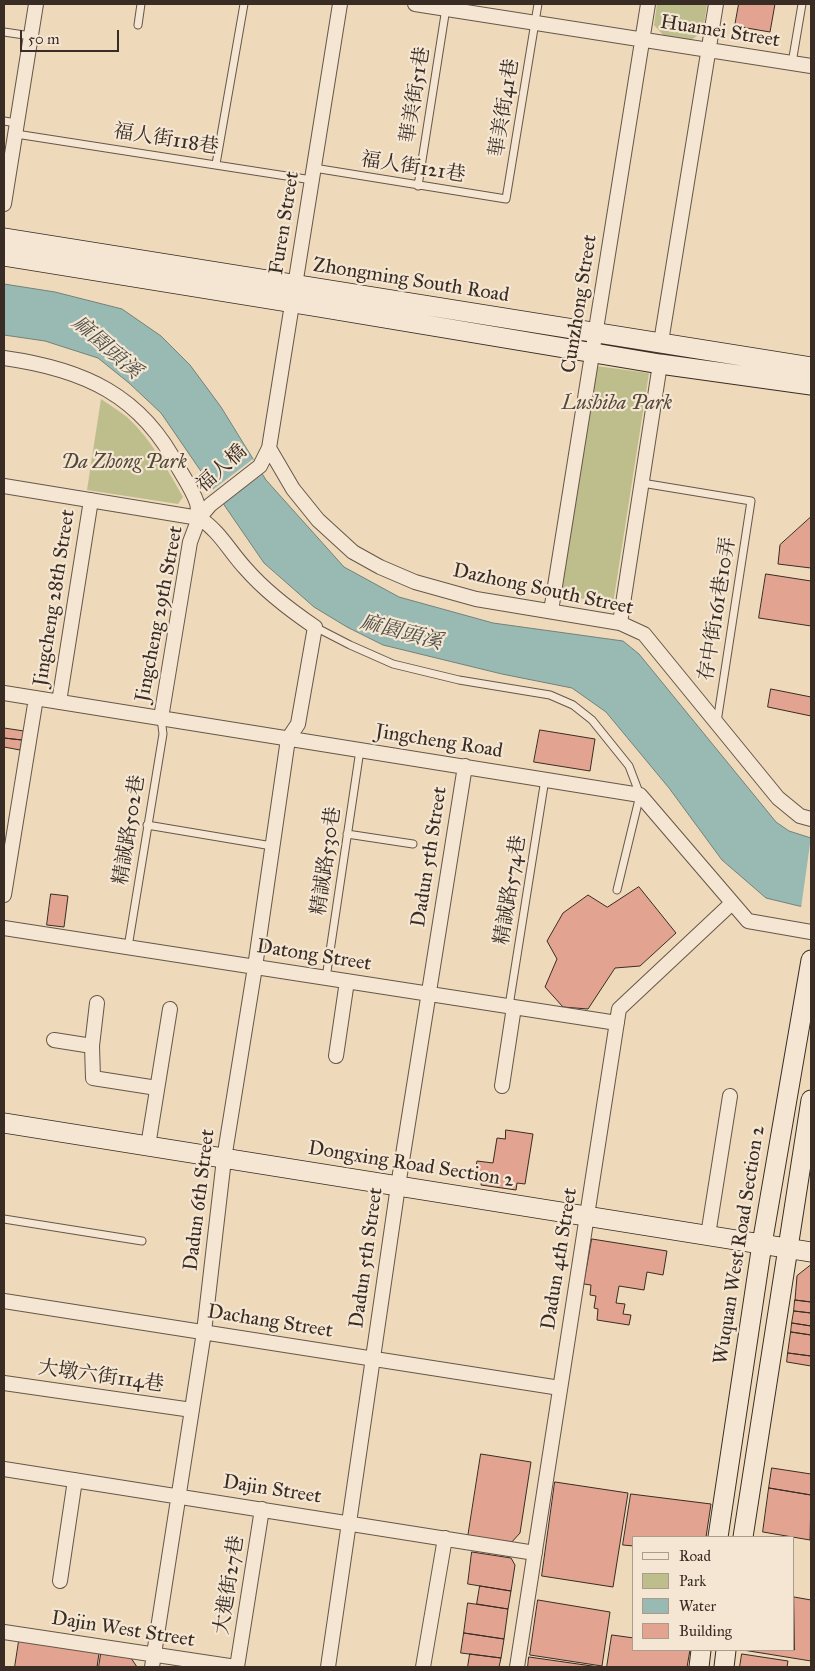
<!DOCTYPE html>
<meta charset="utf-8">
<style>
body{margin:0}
#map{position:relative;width:815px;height:1671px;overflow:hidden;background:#eed9ba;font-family:"IM FELL Great Primer",serif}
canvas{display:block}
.frame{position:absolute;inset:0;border:5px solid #382c24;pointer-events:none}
.legend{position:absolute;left:632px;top:1536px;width:162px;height:115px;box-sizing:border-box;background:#f4e6d2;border:1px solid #a99c8c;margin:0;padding:6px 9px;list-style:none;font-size:15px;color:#382c24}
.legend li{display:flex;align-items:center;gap:10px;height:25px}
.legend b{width:25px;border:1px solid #a99c8c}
.scale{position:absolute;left:20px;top:30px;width:99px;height:22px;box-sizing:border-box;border:2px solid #382c24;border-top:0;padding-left:6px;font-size:15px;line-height:18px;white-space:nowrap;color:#382c24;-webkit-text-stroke:4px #f4e6d2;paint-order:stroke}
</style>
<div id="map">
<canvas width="815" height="1671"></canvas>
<div class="frame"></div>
<ul class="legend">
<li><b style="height:6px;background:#f4e6d2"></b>Road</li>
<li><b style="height:14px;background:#bebe8c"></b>Park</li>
<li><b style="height:14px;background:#99bab3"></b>Water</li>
<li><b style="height:14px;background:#e2a491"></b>Building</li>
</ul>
<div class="scale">50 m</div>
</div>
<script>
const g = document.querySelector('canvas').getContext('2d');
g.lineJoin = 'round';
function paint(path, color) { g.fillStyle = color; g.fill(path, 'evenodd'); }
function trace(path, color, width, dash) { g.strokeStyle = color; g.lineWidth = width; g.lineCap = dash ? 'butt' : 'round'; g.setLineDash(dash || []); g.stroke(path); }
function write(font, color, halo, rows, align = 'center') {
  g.font = font + ' "IM FELL Great Primer","Noto Serif TC",serif'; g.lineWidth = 4.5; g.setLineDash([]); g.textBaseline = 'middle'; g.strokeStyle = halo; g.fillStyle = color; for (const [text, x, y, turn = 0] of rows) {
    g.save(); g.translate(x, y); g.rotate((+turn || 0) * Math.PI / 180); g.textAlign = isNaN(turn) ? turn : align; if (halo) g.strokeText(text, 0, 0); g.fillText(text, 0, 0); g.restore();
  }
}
paint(new Path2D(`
 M657,4H707L703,32L691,40L664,36L654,25Z
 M596,366L649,373L613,604L561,595Z
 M101,399C110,405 119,411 127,417C151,439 167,469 183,497L178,504L87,490Z`), '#bebe8c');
const water = new Path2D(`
 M4,284L55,292L122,309L161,336L190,365L221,407L266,480L344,567L399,597L493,623L623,641L639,654L776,822L789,831L811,838V907L799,906L766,898L722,860L669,788L606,712L572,688L502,674L383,645L347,627L314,607L264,563L161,413L129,383L98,358L45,341L4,335Z`);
paint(water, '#99bab3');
trace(water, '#72817a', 1);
paint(new Path2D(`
 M253,459L264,473L221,506L211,491Z
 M811,837V909L801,908Z`), '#eed9ba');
const building = new Path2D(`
 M739,4H775L770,32L735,26Z
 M811,517V568L778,564L780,545Z
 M766,574L811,581V626L759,618Z
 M771,689L811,697V716L768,707Z
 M4,728L24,731L22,740L4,738Z
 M540,730L595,739L590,771L534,762Z
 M4,738L22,740L20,750L4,747Z
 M639,887L676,933L640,966L615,968L588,1009L563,1007L545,987L557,959L547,941L563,913L588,895L607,907Z
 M51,894L68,896L64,927L47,925Z
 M506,1130L533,1134L525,1184L517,1183L516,1190L481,1185L482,1178L474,1177L477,1161L493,1163L497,1138L505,1139Z
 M592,1239L667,1251L663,1275L647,1272L644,1290L619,1286L616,1303L625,1304L623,1314L631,1315L629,1325L597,1320L598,1309L594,1308L596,1296L590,1295L591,1285L584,1284Z
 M811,1265V1302L795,1300L797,1276Z
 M795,1300L811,1302V1313L794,1311Z
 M794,1311L811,1313V1326L792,1323Z
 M792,1323L811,1326V1335L791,1332Z
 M791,1332L811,1335V1356L788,1353Z
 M788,1353L811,1356V1366L787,1362Z
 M481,1454L531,1462L520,1533L510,1544L468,1537Z
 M772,1468L811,1474V1495L769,1488Z
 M555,1482L628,1493L613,1587L542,1576Z
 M769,1488L811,1495L810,1540L763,1532Z
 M631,1494L711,1504L706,1537H634V1546L623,1545Z
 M472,1552L511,1558L515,1565L511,1591L468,1584Z
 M480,1586L511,1591L508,1609L477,1604Z
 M794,1597L811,1600V1661L743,1650H794Z
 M538,1600L610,1612L602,1666L530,1655Z
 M468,1603L508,1609L504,1639L464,1633Z
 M464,1633L504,1639L501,1658L461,1653Z
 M612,1635L634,1638V1650H690L687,1667H607Z
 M19,1641L99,1653L97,1667H15Z
 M101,1654L131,1658L137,1667H99Z
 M470,1654L501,1658L499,1667H468Z
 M742,1654L788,1661L787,1667H740Z
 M529,1657L599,1667H528Z`);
paint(building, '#e2a491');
trace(building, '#382c24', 1);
const lane = new Path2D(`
 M138,25L141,4
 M4,32L31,36
 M792,63L802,4
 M4,121L17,123
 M16,134L312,180
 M216,164L244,4
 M314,168L506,199L538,4
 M418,186L446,8
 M642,483L751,501L717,722
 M315,627L350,645L393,664L459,680L550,695L573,705L592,720L629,766L640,795L617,890
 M147,825L272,846
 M347,834L413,844
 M128,947L163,734L161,718
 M326,978L360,750
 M509,1006L545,779
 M4,1219L142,1241`);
const street = new Path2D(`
 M415,4L811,66
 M4,204L36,4
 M661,342L716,4
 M4,358C83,369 142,395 179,469C185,479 193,491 197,503C198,507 198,513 199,518
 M269,448L293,489L318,520L353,552L380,567L415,582L476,599L620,623L644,634L778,798L800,816L811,819
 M4,486L199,518C219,530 230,552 246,569C266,592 290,610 315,627L298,724L288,739L255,967L224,1159L204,1332L152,1667
 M551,611L648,4
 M620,623L660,364
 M4,693L640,795L748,921L811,932
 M59,702L91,500
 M161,718L190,542L199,518L210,505L260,466L269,448L340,4
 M4,895L36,698
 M4,928L617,1023
 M97,1003L92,1046L93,1078L157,1088
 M54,1040L92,1046
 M336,1056L347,981
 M502,1086L514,1007
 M148,1146L170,1009
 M708,1235L730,1096
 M4,1301L560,1388
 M4,1383L192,1410
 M4,1469L535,1553
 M60,1581L75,1480
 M4,1632L236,1667
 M237,1667L262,1509
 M328,1667L398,1186L465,766
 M423,1667L445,1538
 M517,1667L619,1009L732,903`);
const secondary = new Path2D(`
 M4,238L811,367
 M4,256L319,307L660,364L811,385
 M4,1123L811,1252
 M718,1537L762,1244L811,960
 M743,1537L811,1100
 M699,1667L701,1650
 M724,1667L726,1650`);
trace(lane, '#66574a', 9);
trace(street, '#66574a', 16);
trace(secondary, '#382c24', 21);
trace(lane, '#f4e6d2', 7);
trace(street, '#f4e6d2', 14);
trace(secondary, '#f4e6d2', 19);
write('20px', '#382c24', '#f4e6d2', [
 ["Huamei Street",720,32,9],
 ["華美街51巷",416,95,-81],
 ["華美街41巷",505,108,-81],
 ["福人街118巷",166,140,9],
 ["福人街121巷",413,168,9],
 ["Furen Street",285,223,-81],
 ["Zhongming South Road",411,281,9],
 ["Cunzhong Street",580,304,-81],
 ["福人橋",222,469,-42],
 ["Dazhong South Street",543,590,12],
 ["Jingcheng 28th Street",55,598,-81],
 ["存中街161巷10弄",718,609,-81],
 ["Jingcheng 29th Street",160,614,-79],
 ["Jingcheng Road",439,742,9],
 ["精誠路502巷",130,830,-81],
 ["Dadun 5th Street",430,857,-81],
 ["精誠路530巷",327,861,-82],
 ["精誠路574巷",511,890,-81],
 ["Datong Street",314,956,9],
 ["Dongxing Road Section 2",411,1165,9],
 ["Dadun 6th Street",200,1200,-83],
 ["Wuquan West Road Section 2",740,1245,-81],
 ["Dadun 5th Street",367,1258,-82],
 ["Dadun 4th Street",560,1259,-81],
 ["Dachang Street",270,1322,9],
 ["大墩六街114巷",101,1377,8],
 ["Dajin Street",272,1490,9],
 ["大進街27巷",230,1585,-81],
 ["Dajin West Street",123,1630,9]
]);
write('italic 20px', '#534939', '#f4e6d2', [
 ["Lushiba Park",617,404],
 ["Da Zhong Park",124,463]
]);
write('italic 21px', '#505048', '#f4e6d2', [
 ["麻園頭溪",106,348,41],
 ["麻園頭溪",401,633,15]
]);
</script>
